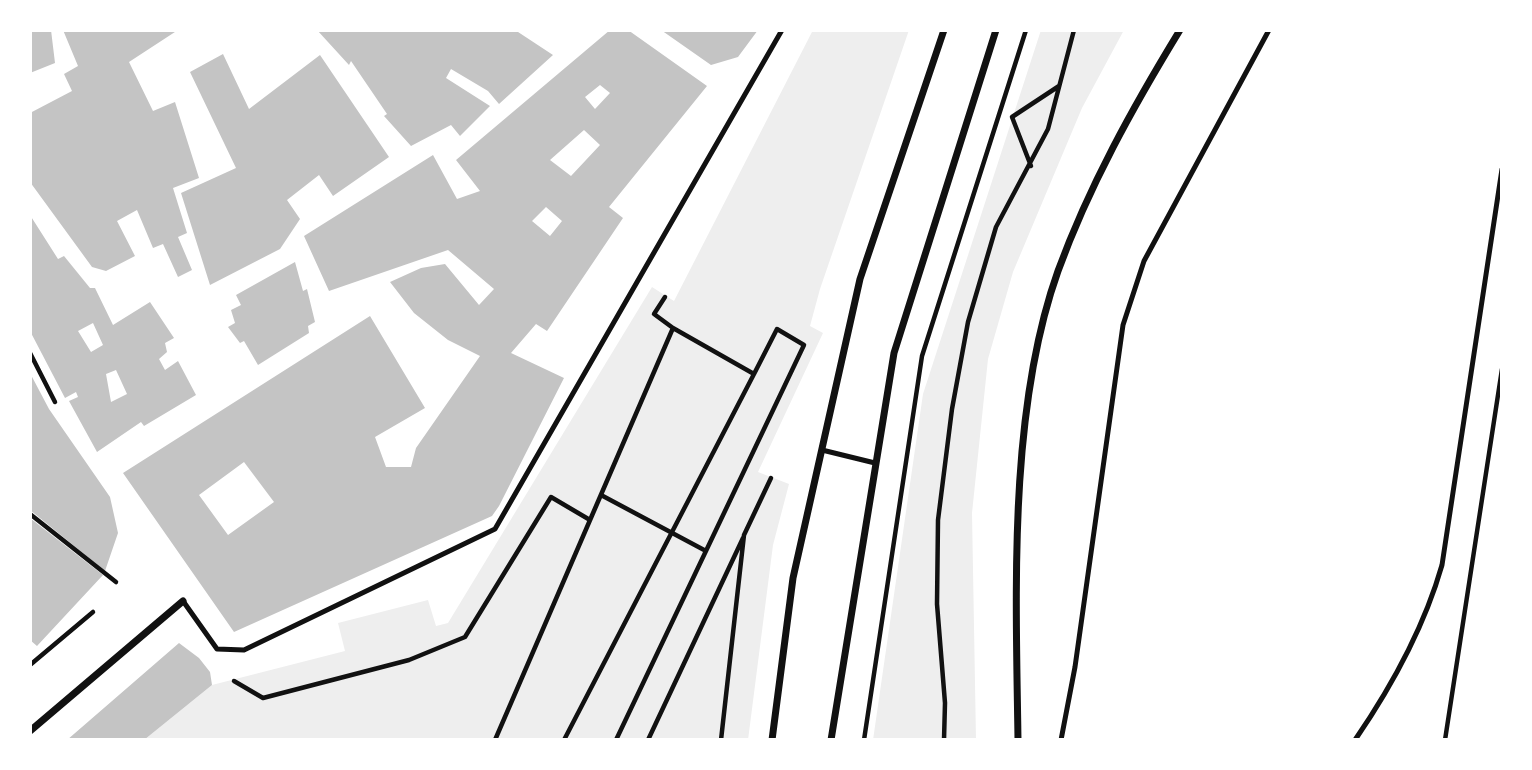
<!DOCTYPE html>
<style>
body{margin:0}
#map{position:relative;width:1532px;height:770px;overflow:hidden;background:#fff;font-family:Barlow,sans-serif}
canvas{display:block}
.frame{position:absolute;inset:0;border:32px solid #fff;pointer-events:none}
</style>
<div id="map">
<canvas width="1532" height="770"></canvas>
<div class="frame"></div>
</div>
<script>
const g = document.querySelector('canvas').getContext('2d');
g.lineJoin = 'round';
function paint(path, color) { g.fillStyle = color; g.fill(path, 'evenodd'); }
function trace(path, color, width, dash) { g.strokeStyle = color; g.lineWidth = width; g.lineCap = dash ? 'butt' : 'round'; g.setLineDash(dash || []); g.stroke(path); }
paint(new Path2D(`
 M813,30H909L820,289L810,326L823,333L758,472L789,484L773,545L748,740H144L212,685L345,651L338,623L428,600L436,626L448,623L652,287L674,301Z
 M1041,30H1124L1082,108L1013,272L988,359L972,513L976,740H873L923,394Z`), '#eee');
paint(new Path2D(`
 M30,30H51L55,63L30,73Z
 M63,30H178L129,62L153,111L175,102L199,178L173,188L187,233L178,237L192,270L178,277L163,244L153,248L137,210L117,221L135,256L106,271L92,267L30,182V113L72,91L64,74L78,66Z
 M317,30H515L553,55L499,104L488,91L451,69L446,78L490,106L460,136L451,125L411,146L384,116L387,114L351,61L349,65Z
 M610,30H628L707,86L609,207L623,218L547,331L536,324L511,353L564,378L499,506L492,516L234,632L123,473L370,316L425,408L375,437L386,467H411L416,448L480,356L448,340L414,313L390,282L421,268L445,264L479,305L494,289L448,250L329,291L304,236L433,155L457,199L480,191L456,160ZM600,85L610,93L595,109L585,97ZM584,130L600,145L571,176L550,160ZM546,207L562,221L550,236L532,221ZM244,462L274,502L228,535L199,495Z
 M661,30H758L738,57L711,65Z
 M223,54L249,109L320,55L389,157L333,196L319,175L287,200L300,219L280,249L210,285L181,193L236,168L190,72Z
 M30,215L58,259L64,256L90,288H95L113,325L150,302L174,338L165,343L167,352L159,359L165,370L178,361L196,395L144,426L141,422L97,452L69,401L78,397L76,392L65,398L30,331ZM93,323L103,345L91,352L78,331ZM116,370L127,394L111,402L106,374Z
 M295,262L303,291L307,289L315,322L308,326L309,333L258,365L244,341L240,343L228,327L235,323L231,310L241,305L236,295Z
 M30,373L49,409L110,497L118,533L105,571L30,510Z
 M30,518L103,575L37,646L30,640Z
 M179,643L199,658L210,672L212,685L144,740H67Z`), '#c4c4c4');
trace(new Path2D(`
 M1031,166L1012,117L1059,86
 M665,297L654,314L673,328
 M30,353L55,402
 M601,495L706,551
 M30,514L116,582
 M30,665L93,612
 M234,681L263,698L409,660L465,637L551,497L590,520
 M495,740L673,328L754,374L564,740
 M616,740L804,345L777,329L754,374
 M648,740L743,538
 M721,740L744,535L771,478
 M864,740L922,356L1026,30
 M944,740L945,703L937,604L938,520L952,409L968,322L996,227L1048,129L1074,30
 M1445,740L1502,369`), '#111', 4.5);
trace(new Path2D(`
 M822,450L875,463
 M183,601L217,649L244,650L495,529L782,30
 M1061,740L1075,667L1123,325L1144,261L1269,30
 M1355,740C1392,686 1424,628 1442,565L1502,169`), '#111', 5);
trace(new Path2D(`
 M30,731L183,601
 M772,740L793,578L860,279L944,30
 M831,740L894,353L996,30
 M1018,740C1016,593 1008,411 1058,271C1089,186 1133,107 1180,30`), '#111', 7);
</script>
